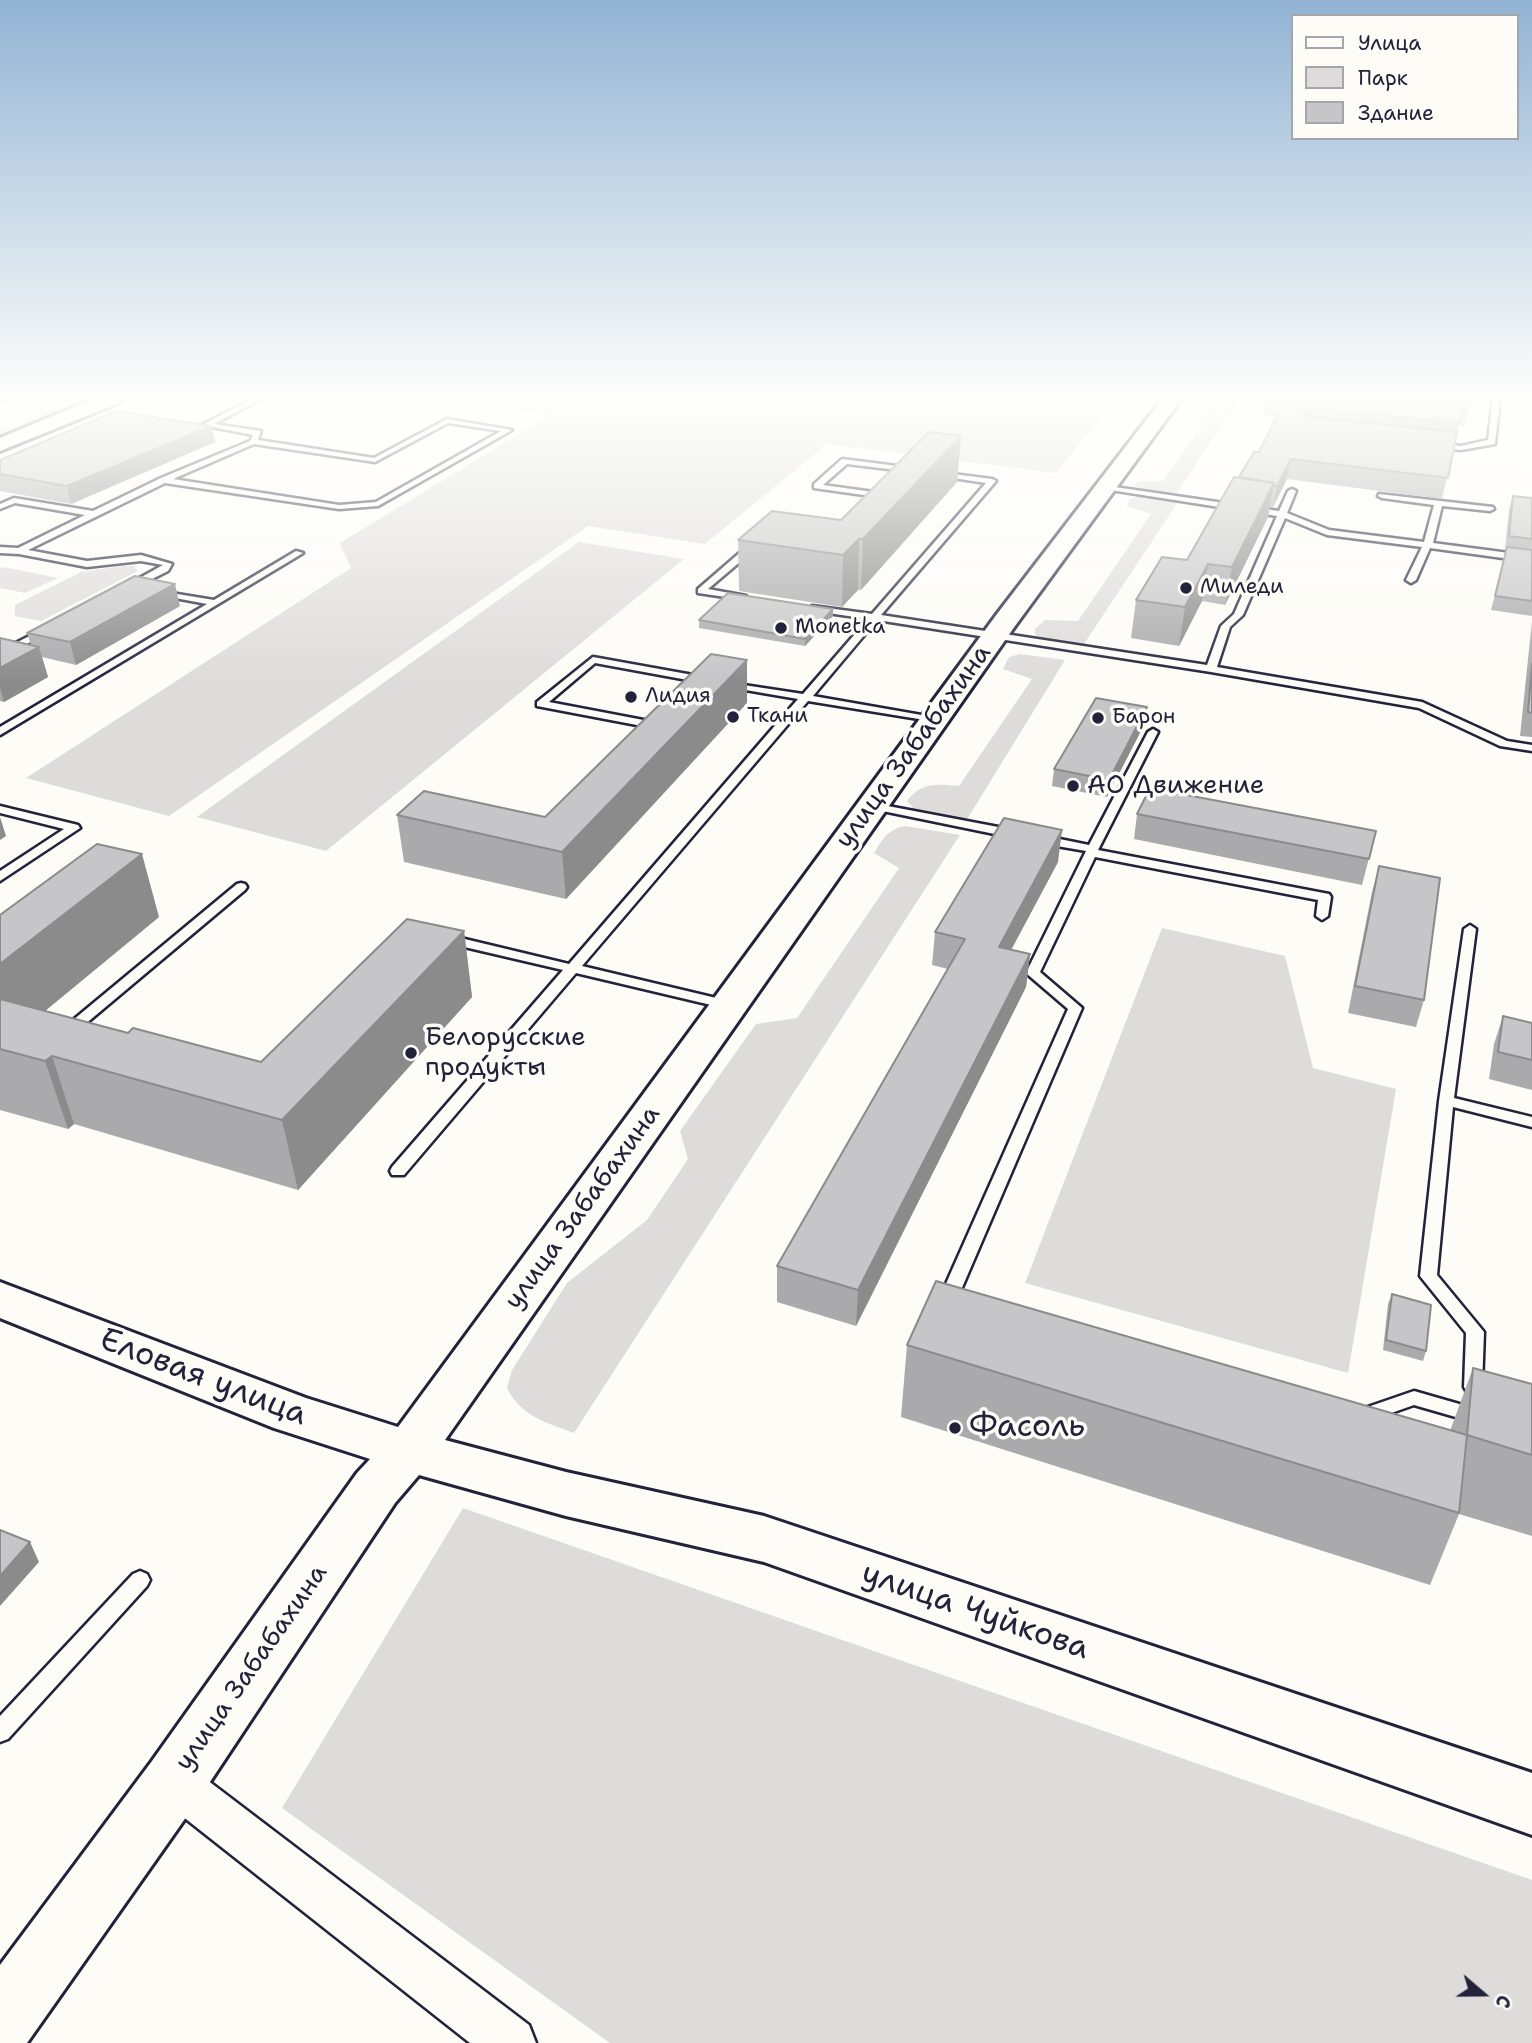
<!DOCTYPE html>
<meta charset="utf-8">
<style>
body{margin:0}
#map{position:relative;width:1532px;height:2043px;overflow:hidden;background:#fdfcf7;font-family:"Shantell Sans",sans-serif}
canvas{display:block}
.legend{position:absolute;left:1291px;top:14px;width:228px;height:126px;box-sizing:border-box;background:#fdfcf7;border:2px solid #a5a5ac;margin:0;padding:9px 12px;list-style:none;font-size:21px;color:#22223b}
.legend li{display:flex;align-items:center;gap:14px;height:35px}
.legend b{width:35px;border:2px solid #a5a5ac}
.north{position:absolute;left:1448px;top:1959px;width:70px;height:70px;-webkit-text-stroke:5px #fdfcf7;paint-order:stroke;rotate:110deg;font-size:19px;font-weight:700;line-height:28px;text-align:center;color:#22223b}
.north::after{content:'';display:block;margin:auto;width:24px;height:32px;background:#22223b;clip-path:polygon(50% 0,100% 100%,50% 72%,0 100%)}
</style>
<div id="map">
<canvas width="1532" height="2043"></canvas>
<ul class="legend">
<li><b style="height:9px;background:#fdfcf7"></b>Улица</li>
<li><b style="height:19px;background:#dddcdb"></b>Парк</li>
<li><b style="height:19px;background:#c6c6c8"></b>Здание</li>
</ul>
<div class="north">С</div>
</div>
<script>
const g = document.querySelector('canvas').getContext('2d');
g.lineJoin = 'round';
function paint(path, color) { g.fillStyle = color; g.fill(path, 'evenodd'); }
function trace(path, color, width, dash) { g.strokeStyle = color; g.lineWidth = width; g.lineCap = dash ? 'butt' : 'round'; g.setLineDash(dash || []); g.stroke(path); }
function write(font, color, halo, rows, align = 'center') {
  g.font = font + ' "Shantell Sans",sans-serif'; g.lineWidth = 7; g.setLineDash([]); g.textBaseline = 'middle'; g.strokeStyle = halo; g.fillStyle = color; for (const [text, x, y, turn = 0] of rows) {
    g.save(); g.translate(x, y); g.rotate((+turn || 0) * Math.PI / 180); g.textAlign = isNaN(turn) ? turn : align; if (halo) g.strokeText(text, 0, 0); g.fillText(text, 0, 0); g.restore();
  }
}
paint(new Path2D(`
 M82,398H96L0,437V431Z
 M437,398H1117L1056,473L827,444L705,544L588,526L169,816L26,778L351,568L340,543L550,415Z
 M1208,398H1239L1177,493L1150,492L1133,485L1140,481H1163L1204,423L1195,417L1197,414L1208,416L1219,400Z
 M1145,495L1180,499L1082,647L1054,643L1035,635V629L1045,620L1078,621L1151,514L1127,506L1130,499Z
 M579,542L684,559L326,851L197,817Z
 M124,566H134L138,571L41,621L15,616V605L81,572Z
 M4,567L58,578L25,593L0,588V569Z
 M1020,654L1065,660L966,821L915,810L907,801C921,782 937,784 959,786L1032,679L1003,669L1009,657Z
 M905,826L960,835L574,1433C545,1422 522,1417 507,1388L512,1370L567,1283L647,1220L688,1159L680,1131L756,1024L797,1018L899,868L874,853C883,839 888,829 905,826Z
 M1162,928L1285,956L1313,1068L1396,1089L1348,1373L1025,1283Z
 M463,1508L1532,1880V2043H610L282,1808Z`), '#dddcdb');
const lane = new Path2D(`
 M0,398H7L0,402Z
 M254,398H263L214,424L261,431L258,440L374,458L447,419L512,430L378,506L339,509L165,483L28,550L87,561L141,555L172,564L168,571L132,589L129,588V584L163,565L141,561L87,567L19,554L0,553V547L18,548L85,515L15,503L0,509V504L14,498L93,511L161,478L250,441L253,435L202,425ZM448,423L501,431L376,502L339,505L173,479L254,444L375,462Z
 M1493,398H1500L1495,444L1461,450L1433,447V443H1436L1461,446L1488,440Z
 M842,459L913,468L917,470L913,472L847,464L823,485L888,494L889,496L885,498L814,488V484Z
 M937,472L992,479L996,481L881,615L1207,665L1221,626L1234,614L1277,516L1104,489H1101V485L1279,511L1288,491L1292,489L1296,491L1287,513L1329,530L1424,542L1434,505L1382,498L1378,496L1379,494L1493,507L1494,509L1490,511L1442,506L1433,543L1532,556V562L1430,548L1416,580L1411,583L1406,580L1422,547L1327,535L1285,518L1243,615L1230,627L1217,667L1422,702L1507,741L1532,745V751L1500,746L1419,708L1211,672L877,620L813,696L933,717L938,720L937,722L808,701L582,966L733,1002L735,1005L733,1008L728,1009L576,973L404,1175H392L390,1171L392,1167L563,970L443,942L441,939L443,936L448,935L569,964L798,699L728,687L723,684L724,682L803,694L868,619L815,611L812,610V606L872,614L986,483L940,476L936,474Z
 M743,550H754L758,553L754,556L748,555L708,589L746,596V600L698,593V589Z
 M296,551L303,553L0,735V727L207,604L159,595V591L214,600Z
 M45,628L50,631L48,633L0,658V651Z
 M593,657L704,677L709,680L704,683L595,663L549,702L654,722V726L642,734L637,731L642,726L537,706V702Z
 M1153,729L1158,732L1098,850L1329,894L1331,897L1328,916L1322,920L1316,916L1318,900L1095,857L1040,972L1082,1008L955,1304L952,1308L946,1310L940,1308L937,1304L1068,1009L1026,973L1086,851L1045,844L1039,840L1045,836L1089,845L1148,732Z
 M872,803L1014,830L1020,834L1014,838L868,808L866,806Z
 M0,806L78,825L80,828L0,881V871L64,829L0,813Z
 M241,883L245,884L247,887L245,890L71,1036H61L59,1033L61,1030L237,884Z
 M1470,925L1476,929L1454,1098L1532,1117V1127L1453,1107L1437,1275L1484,1332L1482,1387L1479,1392L1473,1394L1467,1392L1464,1387L1466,1333L1420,1276L1439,1101L1464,929Z
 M1414,1391L1480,1410L1482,1415L1480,1420L1473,1422L1414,1405L1363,1423L1356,1421L1354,1416L1356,1411Z
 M140,1571L147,1574L150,1580L147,1586L8,1739L0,1742V1716L133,1574Z`);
const street = new Path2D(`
 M174,1760L190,1767L529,2025L536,2043H470L158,1797L152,1782L158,1767Z`);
const secondary = new Path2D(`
 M96,398H123L121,402L0,451V438Z
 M1163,398H1182L1015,626L445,1440L566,1472L764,1516L1532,1773V1835L764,1562L566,1516L419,1475L395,1503L196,1803L27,2043H0V1965L152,1761L357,1473L370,1459L274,1428L0,1318V1282L306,1398L398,1427L997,614Z`);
trace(lane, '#22223b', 5);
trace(street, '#22223b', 5);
trace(secondary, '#22223b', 6);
paint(lane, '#fdfcf7');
paint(street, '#fdfcf7');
paint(secondary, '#fdfcf7');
paint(new Path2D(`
 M1267,398H1471L1464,426L1459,425L1442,499L1287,479L1273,507H1270L1268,517L1225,605L1202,601L1179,646L1131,638L1136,600L1187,560L1239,477L1259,452L1277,417L1264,415Z
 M211,426L215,442L71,504L0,491V460Z
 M961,436L957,482L861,590H858L842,607L739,591L738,540L841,520Z
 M1513,496L1532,498V616L1491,610L1507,550H1505L1509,509Z
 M180,606L76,665L42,657L48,677L4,702L0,701V638L31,645L27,633Z
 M833,616L805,646L699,628V620Z
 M1532,621V737L1520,736Z
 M747,703L566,899L404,862L397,815L545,817Z
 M1145,723L1107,797L1052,786L1054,769Z
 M1137,814L1376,831L1362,885L1134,839Z
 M1058,862L1011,950L1030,954L1026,987L856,1326L777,1302V1266L948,969L932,965L935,932Z
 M1379,866L1424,1000L1416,1027L1348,1013L1372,892Z
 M0,915L159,917L45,1011L128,1033L261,1062L464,931L472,997L298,1190L74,1124L68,1129L0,1110Z
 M1503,1016L1532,1023V1090L1489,1079L1494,1044Z
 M1392,1294L1426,1351L1423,1361L1383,1350L1388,1304Z
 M907,1345L1450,1431L1473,1368L1532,1384V1536L1459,1514L1430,1585L901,1417Z`), '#aaaaac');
paint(new Path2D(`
 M1309,408L1305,427L1302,412Z
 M211,426L215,442L71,504L67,486Z
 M961,436L957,482L861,590L863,539Z
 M1291,459L1287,479L1273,507L1277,486Z
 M1274,483L1268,517L1225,605L1232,567Z
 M859,539L858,590L842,607L843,555Z
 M1208,564L1202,601L1179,646L1185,607Z
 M175,584L180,606L76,665L70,642Z
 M833,609V616L805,646V639Z
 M39,647L48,677L4,702L0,688V668Z
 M747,660V703L566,899L562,852Z
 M1147,707L1145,723L1107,797L1109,780Z
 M0,817L6,836L0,840Z
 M1062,830L1058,862L995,980L999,947Z
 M142,854L159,917L0,1048V964Z
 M464,931L472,997L298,1190L282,1120Z
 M1030,954L1026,987L856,1326L858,1290Z
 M52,1056L74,1124L68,1129L45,1061Z
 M30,1542L39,1562L0,1606V1576Z`), '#8b8b8c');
const building = new Path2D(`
 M1286,398H1471L1469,407L1463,406L1459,423L1309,408L1302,412L1308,417L1457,432L1448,478L1291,459L1277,486H1274V483L1239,477L1254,452H1259Z
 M116,411L211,426L67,486L0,474V460Z
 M929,432L961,436L863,539H859L843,555L738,540L772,511L841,520Z
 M1234,477L1274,483L1232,567L1208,564L1185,607L1136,600L1162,557L1187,560Z
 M1513,496L1532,498V539L1509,536Z
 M1507,547L1532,550V601L1495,596Z
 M135,576L175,584L70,642L27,633Z
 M728,593L833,609L805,639L699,620Z
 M0,638L39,647L0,668Z
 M711,654L747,660L562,852L397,815L424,791L545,817Z
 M1532,664V713L1528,712Z
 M1096,698L1147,707L1109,780L1054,769Z
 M1150,788L1376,831L1369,859L1137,814Z
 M1004,818L1062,830L999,947L1030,954L858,1290L777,1266L965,939L935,932Z
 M97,844L142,854L0,964V915Z
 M1379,866L1440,878L1424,1000L1355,986Z
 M407,919L464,931L282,1120L52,1056L45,1061L0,1049V999L128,1033L133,1028L261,1062Z
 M1503,1016L1532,1023V1060L1498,1052Z
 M936,1281L1467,1435L1459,1513L907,1345Z
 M1392,1294L1431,1305L1426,1351L1386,1340Z
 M1473,1368L1532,1384V1455L1467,1435Z
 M0,1530L30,1542L0,1576Z`);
paint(building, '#c6c6c8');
trace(building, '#8b8b8c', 2);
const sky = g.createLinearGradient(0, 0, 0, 684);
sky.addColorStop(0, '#92b3d4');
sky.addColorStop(0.58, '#fefefb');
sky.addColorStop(1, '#fefefb00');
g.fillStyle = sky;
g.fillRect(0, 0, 1532, 684);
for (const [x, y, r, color] of [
 [1186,588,7,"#22223b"],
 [781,628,7,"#22223b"],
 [631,697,7,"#22223b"],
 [733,717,7,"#22223b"],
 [1098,718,7,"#22223b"],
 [1073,786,7,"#22223b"],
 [411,1053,7,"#22223b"],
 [955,1428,7,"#22223b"]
]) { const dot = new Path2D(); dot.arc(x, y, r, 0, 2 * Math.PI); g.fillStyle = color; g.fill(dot); trace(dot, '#fdfcf7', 2.5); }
write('21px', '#22223b', '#fdfcf7', [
 ["Миледи",1200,588],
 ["Monetka",795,628],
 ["Лидия",645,697],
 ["Ткани",747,717],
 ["Барон",1112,718]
], 'left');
write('26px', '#22223b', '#fdfcf7', [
 ["улица Забабахина",914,747,-54],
 ["улица Забабахина",583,1208,-54],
 ["улица Забабахина",252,1668,-55]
]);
write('26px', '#22223b', '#fdfcf7', [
 ["АО Движение",1087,786],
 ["Белорусские",425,1038],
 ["продукты",425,1068]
], 'left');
write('32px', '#22223b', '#fdfcf7', [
 ["Еловая улица",203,1378,21],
 ["улица Чуйкова",975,1612,19]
]);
write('32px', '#22223b', '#fdfcf7', [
 ["Фасоль",969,1428]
], 'left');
</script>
